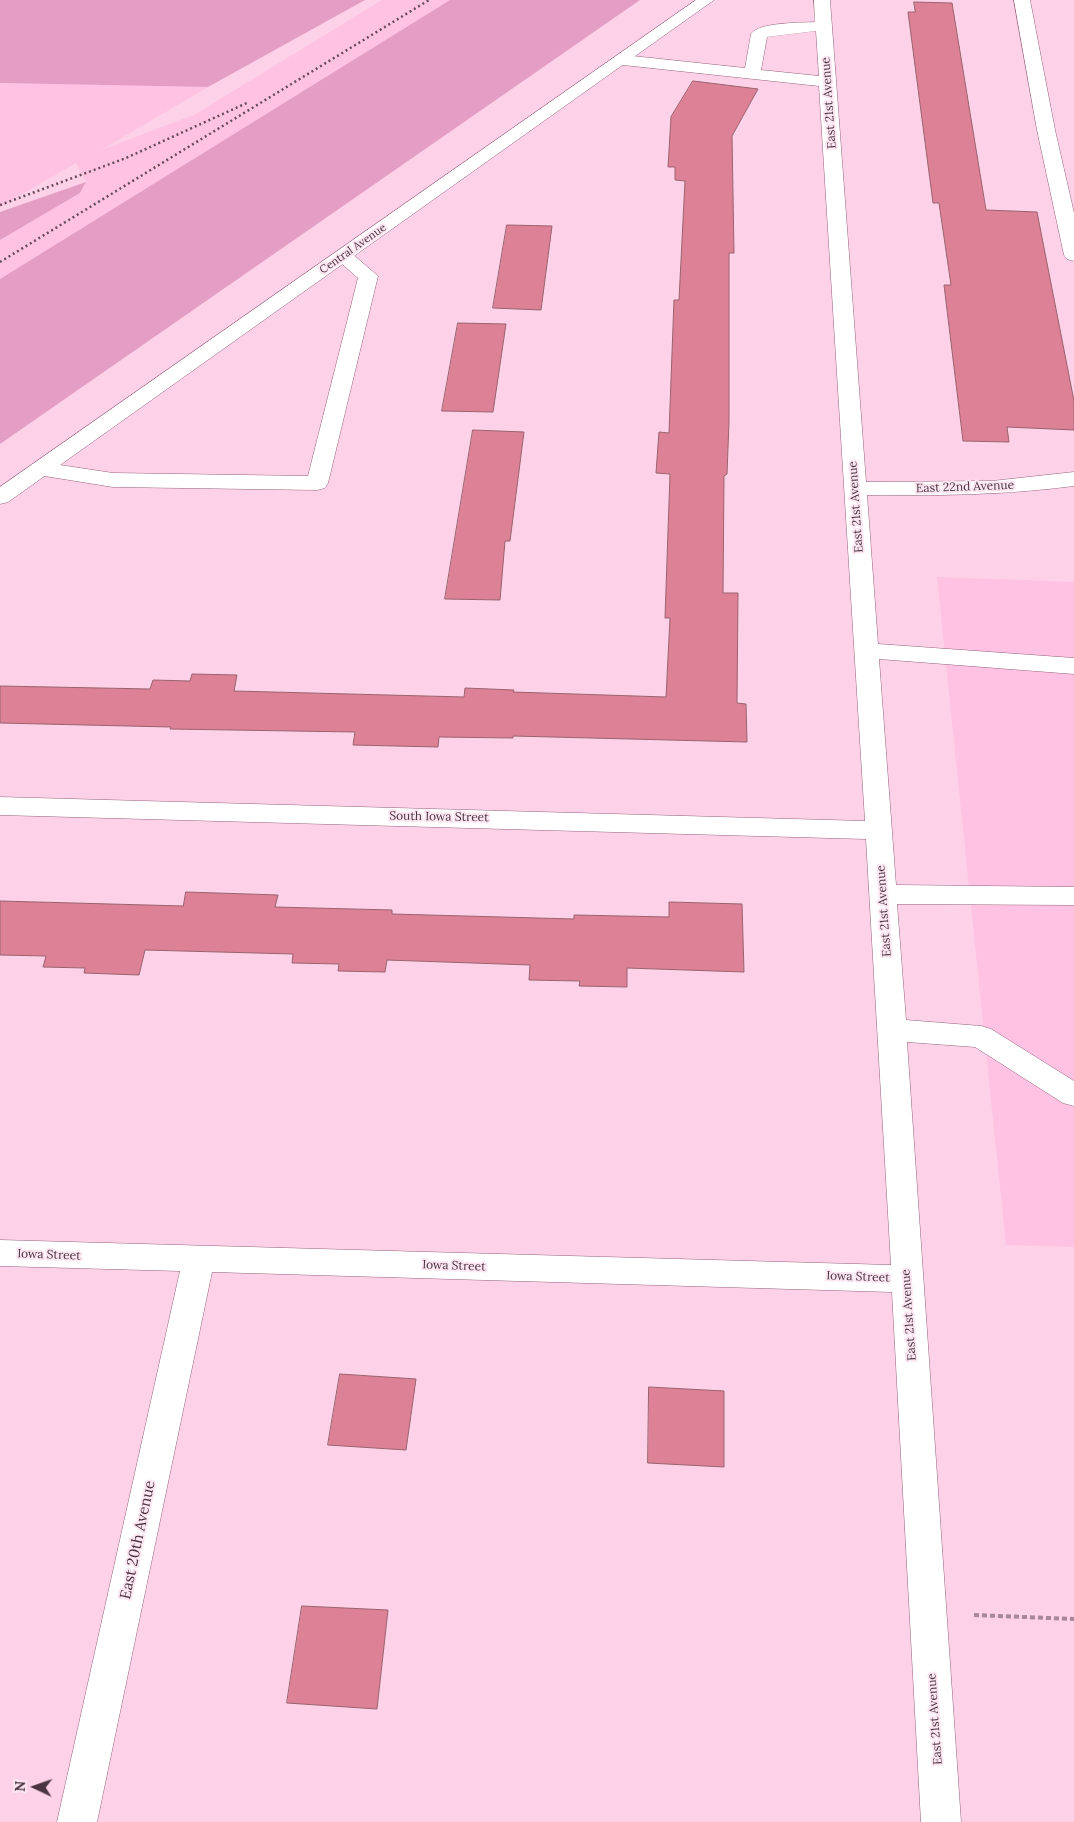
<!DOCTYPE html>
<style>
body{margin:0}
#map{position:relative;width:1074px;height:1822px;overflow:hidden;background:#fdd1e8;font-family:Lora,serif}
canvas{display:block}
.north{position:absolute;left:10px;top:1762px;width:50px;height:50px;-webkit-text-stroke:4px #fce6f1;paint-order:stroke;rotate:273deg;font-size:14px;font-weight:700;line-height:20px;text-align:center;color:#49343f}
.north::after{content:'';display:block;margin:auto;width:18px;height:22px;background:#49343f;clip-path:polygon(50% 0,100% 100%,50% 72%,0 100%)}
</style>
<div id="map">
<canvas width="1074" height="1822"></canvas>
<div class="north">N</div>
</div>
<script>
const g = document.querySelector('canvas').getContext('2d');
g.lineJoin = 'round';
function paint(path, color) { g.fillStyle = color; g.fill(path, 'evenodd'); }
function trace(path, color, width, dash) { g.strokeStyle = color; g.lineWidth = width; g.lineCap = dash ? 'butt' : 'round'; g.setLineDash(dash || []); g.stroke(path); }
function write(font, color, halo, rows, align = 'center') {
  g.font = font + ' Lora,serif'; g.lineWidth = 4; g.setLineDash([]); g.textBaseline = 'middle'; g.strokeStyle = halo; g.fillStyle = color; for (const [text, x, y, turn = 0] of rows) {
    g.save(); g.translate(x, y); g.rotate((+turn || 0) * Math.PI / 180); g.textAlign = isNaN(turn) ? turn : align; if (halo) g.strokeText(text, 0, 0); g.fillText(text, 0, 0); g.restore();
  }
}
paint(new Path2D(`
 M382,0H450L0,279V240L80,193L86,182L76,163L0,207V83L208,87L101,150L194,115Z
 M937,577L1074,582V1247L1006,1245Z`), '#ffc2e2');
paint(new Path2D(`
 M0,0H365L208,87L0,83Z
 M450,0H640L0,444V279Z
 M86,182L80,193L0,240V212Z`), '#e49ec4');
const building = new Path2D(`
 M914,2L952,3L986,210L1037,212L1074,401V430L1007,427L1009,442L963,441L944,285H951L939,203H933L908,12H915Z
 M693,81L758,89L732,136L734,253H729V422L727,474L724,476L723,593H738L737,703L746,704L747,742L513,736V738L439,737L438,747L353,745L355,732L170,729L171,727L0,723V686L150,689L153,680L190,681L192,674L237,675L234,691L464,697L465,688L514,690L513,692L666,697L670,618H665L670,474L656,473L659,432L669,433L674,300H679L685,181L675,180V167H668L671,117Z
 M507,225L552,226L541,310L493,308Z
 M458,323L506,324L493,412L442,411Z
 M473,430L524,432L510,541H505L500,600L445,599Z
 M186,892L278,895L275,907L392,910V914L574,919V915L669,917V902L742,904L744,972L627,968V987L579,986L580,981L529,980L530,965L387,960L385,972L338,971L339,964L292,963L293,954L145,950L139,975L84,973L85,968L43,967L46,956L0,955V901L183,906Z
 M340,1374L416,1379L406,1450L328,1445Z
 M649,1387L724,1391V1467L648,1463Z
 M302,1606L388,1610L377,1709L287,1703Z`);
paint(building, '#dd8196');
trace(building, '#99636e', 1);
const minor = new Path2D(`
 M814,0H830L866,482L992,481L1074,472V486C1005,495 936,496 867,495L878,644L1074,658V674L879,659L896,885L1074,887V905L897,904L906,1020L981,1026L991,1029L1074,1081V1106L1063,1103L975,1047L907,1042L961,1822H921L892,1292L212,1272L97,1822H57L180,1271L0,1266V1240L891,1265L866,839L0,815V797L865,821L819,86L623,65L617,64L615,60L617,56L623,55L745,68L751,34C759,22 800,23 815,22ZM816,31L819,76L761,70L767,37Z
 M1014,0H1030L1055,130L1074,213V261L1067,259L1064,255L1037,130Z
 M343,250L350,252L378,276L328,483L325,488L317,490L113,487L32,474L29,469L32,464L40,462L113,473L308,476L358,278L333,256L336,252Z`);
const major = new Path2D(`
 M696,0H714L8,502L0,504V487Z`);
trace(minor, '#93637d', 1);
trace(major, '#93637d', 1);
trace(new Path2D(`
 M974,1615L1074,1619`), '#a88798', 4, [5, 3]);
paint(minor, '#fff');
paint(major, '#fff');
trace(new Path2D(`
 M0,205L126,158L249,102
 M0,262L429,0`), '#654d5a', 2.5, [2, 3]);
write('11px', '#49343f', '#fce6f1', [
 ["Central Avenue",353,249,-35]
]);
write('12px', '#49343f', '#fce6f1', [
 ["East 21st Avenue",829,103,-94],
 ["East 22nd Avenue",965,487,-2],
 ["East 21st Avenue",856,507,-94],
 ["South Iowa Street",439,817,1],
 ["East 21st Avenue",884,911,-94],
 ["Iowa Street",49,1255,2],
 ["Iowa Street",454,1266,2],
 ["Iowa Street",858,1277,2],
 ["East 21st Avenue",909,1315,-94],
 ["East 21st Avenue",935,1719,-94]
]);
write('15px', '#49343f', '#fce6f1', [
 ["East 20th Avenue",138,1540,-78]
]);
</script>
